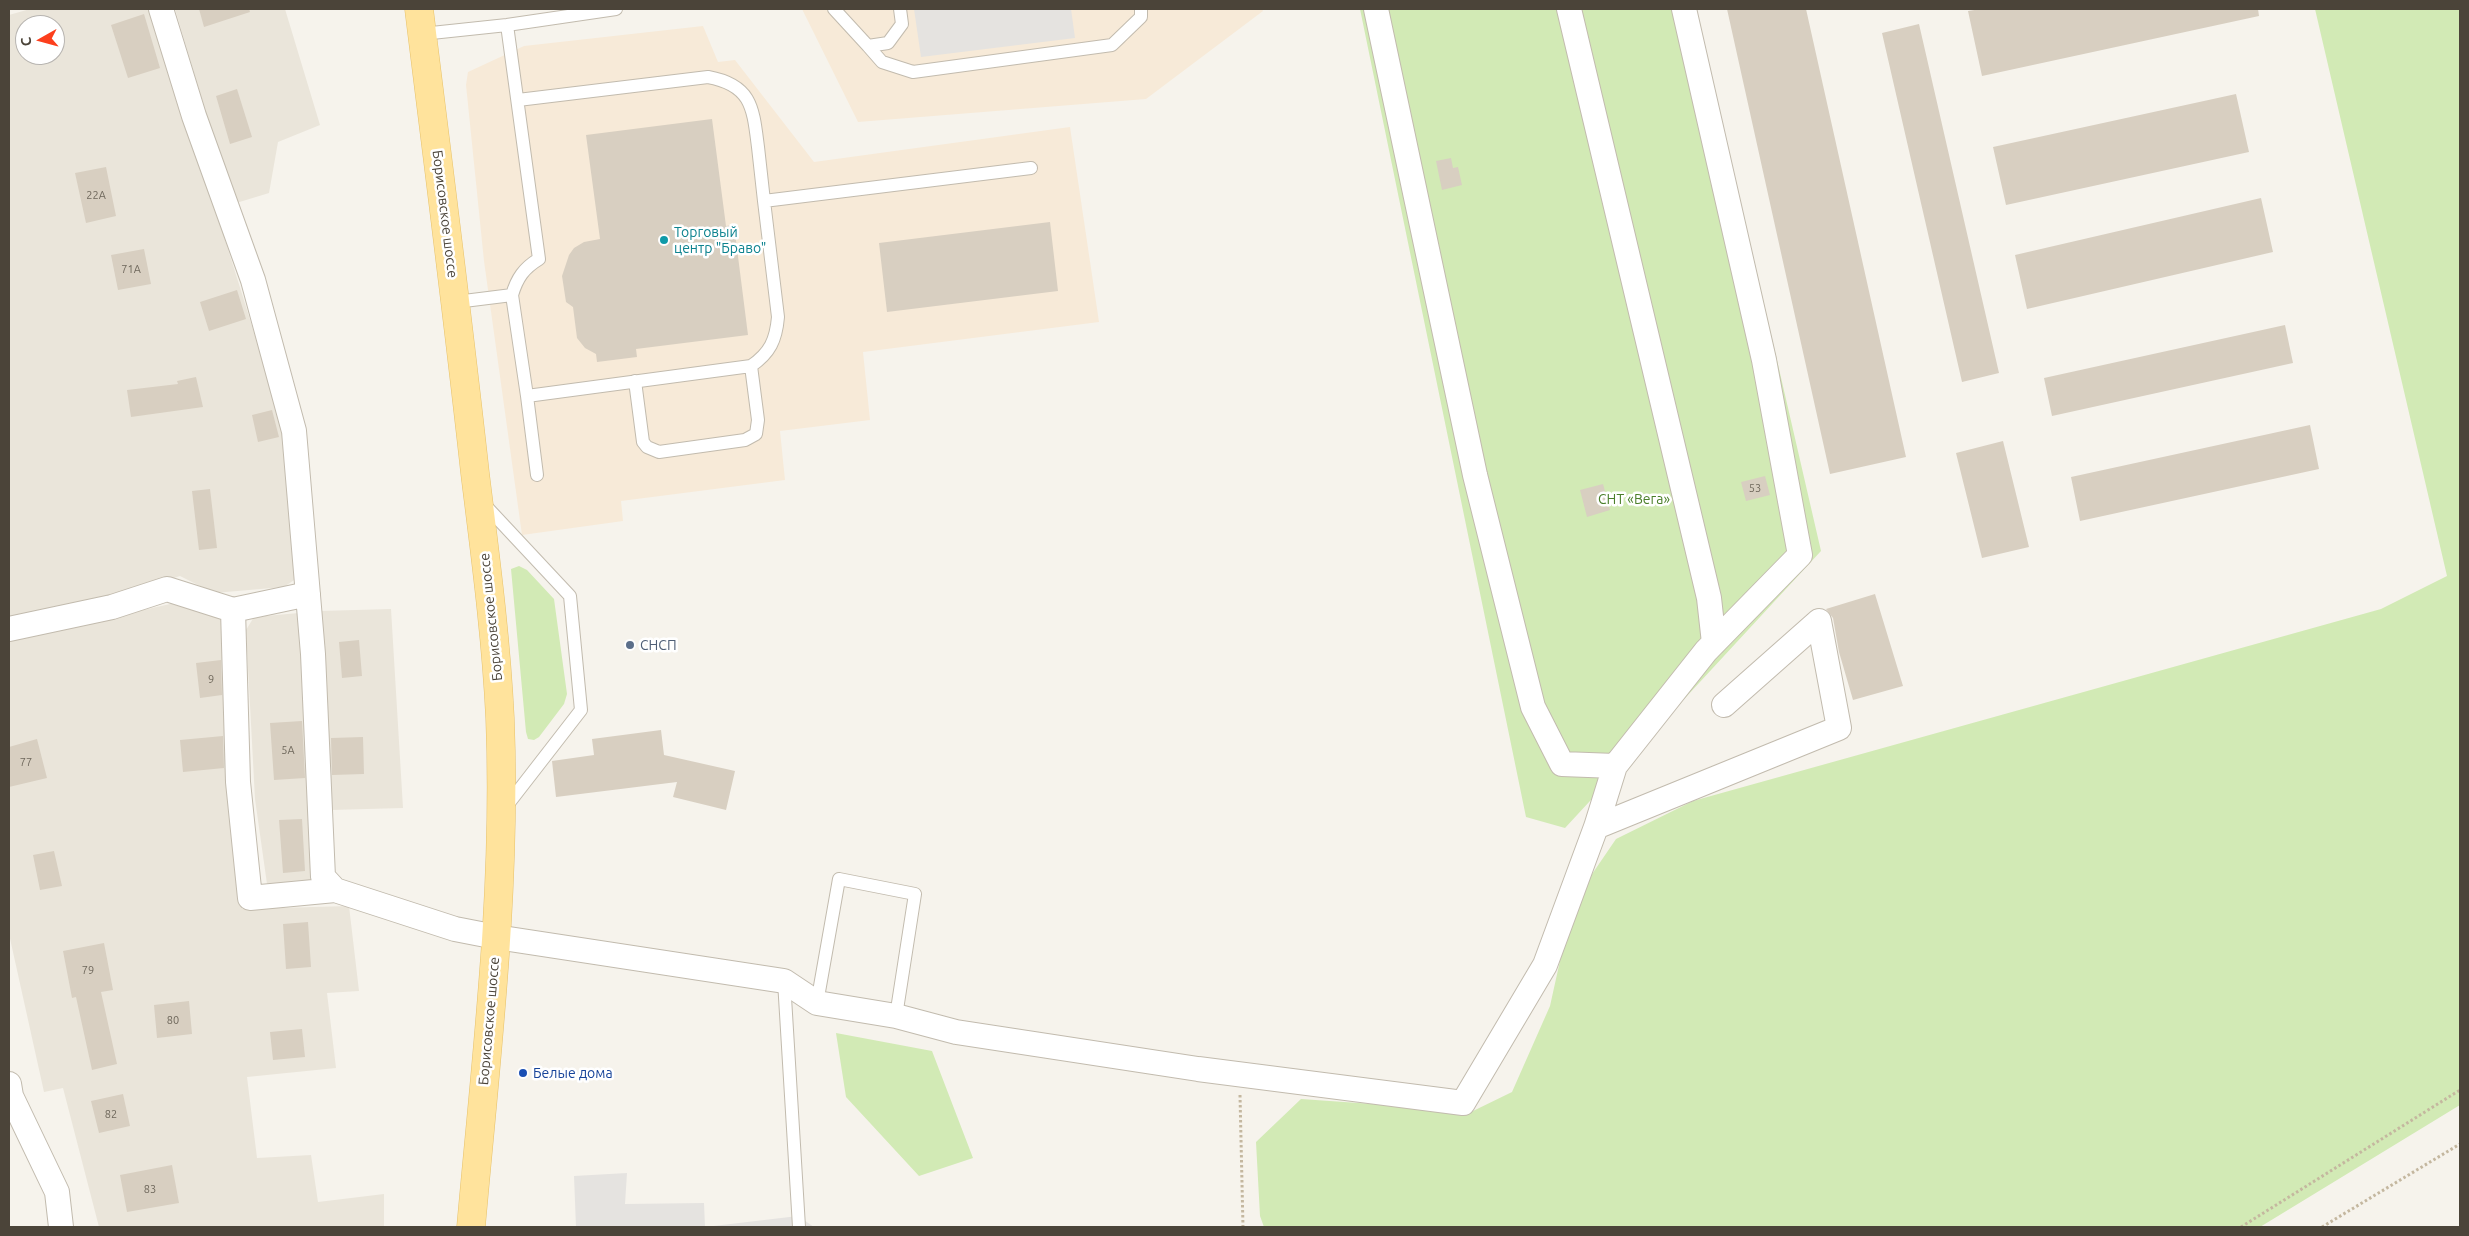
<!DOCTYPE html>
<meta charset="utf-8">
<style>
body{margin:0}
#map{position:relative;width:2469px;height:1236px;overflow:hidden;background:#f6f3ec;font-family:Ubuntu,sans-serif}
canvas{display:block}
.frame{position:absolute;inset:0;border:10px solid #4b4439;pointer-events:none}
.north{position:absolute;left:15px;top:15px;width:50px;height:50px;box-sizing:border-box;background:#fff;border:1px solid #b7b4b0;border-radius:50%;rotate:263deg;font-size:14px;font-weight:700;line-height:20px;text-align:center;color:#4b4439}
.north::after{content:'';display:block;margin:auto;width:18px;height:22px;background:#fc3f1d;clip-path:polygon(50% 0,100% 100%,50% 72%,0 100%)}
</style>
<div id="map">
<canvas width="2469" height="1236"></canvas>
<div class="frame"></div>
<div class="north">С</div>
</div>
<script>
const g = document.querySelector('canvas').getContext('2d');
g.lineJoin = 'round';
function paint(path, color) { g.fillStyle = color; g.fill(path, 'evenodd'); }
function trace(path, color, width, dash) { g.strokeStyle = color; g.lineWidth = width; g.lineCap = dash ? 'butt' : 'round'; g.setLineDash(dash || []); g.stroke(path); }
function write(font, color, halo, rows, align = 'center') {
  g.font = font + ' Ubuntu,sans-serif'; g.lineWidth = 5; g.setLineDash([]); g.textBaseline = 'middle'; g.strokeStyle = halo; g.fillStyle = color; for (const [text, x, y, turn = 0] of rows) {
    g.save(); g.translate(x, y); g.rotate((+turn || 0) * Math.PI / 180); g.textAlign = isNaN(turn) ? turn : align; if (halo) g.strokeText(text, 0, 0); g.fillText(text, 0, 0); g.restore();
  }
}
paint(new Path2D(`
 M30,9H153L282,422L297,578L284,587L214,593L180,576L108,599L9,618V15ZM25,25H55V55H25Z
 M175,9H285L320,125L278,142L269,193L233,204Z
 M179,602L222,616L242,909L349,906L359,991L327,993L336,1068L247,1077L257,1158L311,1155L318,1202L384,1194V1227H99L63,1088L44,1092L9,934V640Z
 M391,609L403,808L331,810L320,611Z
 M299,613L314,881L267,884L255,799L246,630L254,617Z`), '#eae5da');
paint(new Path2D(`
 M802,9H1262L1263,11L1146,99L858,122Z
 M703,26L718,62L735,60L814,162L1070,127L1099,322L863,352L870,420L780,431L785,480L621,501L623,521L522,535L484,261L466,85L468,72L524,46Z`), '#f7ead8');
paint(new Path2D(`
 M1360,9H1696L1821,551L1565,828L1526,817Z
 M2315,9H2460V1105L2260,1227H1264L1260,1216L1256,1142L1301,1099L1473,1111L1512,1092L1550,1006L1573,902L1616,839L1693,801L2381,609L2447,576Z
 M519,566L527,570L554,599L567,694L564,704L539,737L534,740L528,739L526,732L511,569Z
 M836,1033L932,1051L973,1158L919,1176L846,1097Z`), '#d2eab5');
paint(new Path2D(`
 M914,9H1071L1075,38L921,57Z
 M627,1173L625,1204L704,1203L705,1227L798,1216L814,1227H576L574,1176Z`), '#e5e3e0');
paint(new Path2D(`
 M199,9H249L250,12L204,27Z
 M1727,9H1806L1906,457L1830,474Z
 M1981,9H2258L2259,16L1982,76L1968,11Z
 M144,14L160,68L128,78L111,25Z
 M1919,24L1999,373L1962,382L1882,33Z
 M237,89L252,137L230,144L216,96Z
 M2236,94L2249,152L2006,205L1993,147Z
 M712,119L726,226L734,225L748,335L636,349L637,357L597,362L596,354L585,348L577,338L573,307L566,302L562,276L569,255L574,248L584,242L600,239L586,135Z
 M1451,158L1453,168L1458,167L1462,185L1442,190L1436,161Z
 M106,167L116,216L86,223L75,173Z
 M2261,198L2273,252L2027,309L2015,255Z
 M1050,222L1058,291L887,312L879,243Z
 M144,249L151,284L118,290L111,255Z
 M237,290L246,319L209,331L200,302Z
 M2285,325L2293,363L2052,416L2044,378Z
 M196,377L203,407L131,417L127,390L178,384L177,381Z
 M272,410L279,437L258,442L252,415Z
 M2310,425L2319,469L2080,521L2071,477Z
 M2003,441L2029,547L1982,558L1956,453Z
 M1765,476L1770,495L1746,501L1741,482Z
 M1603,484L1610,510L1587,517L1580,490Z
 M210,489L217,548L199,550L192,491Z
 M1875,594L1903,686L1853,700L1839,652L1833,618L1826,609Z
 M359,640L362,676L342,678L339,642Z
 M221,660L222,695L200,698L196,663Z
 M302,721L305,778L274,780L270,723Z
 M661,730L664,755L735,771L726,810L673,797L677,782L556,797L552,761L594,755L592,739Z
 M223,736L224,768L183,772L180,740Z
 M363,737L364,774L332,775L331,738Z
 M37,739L47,778L9,787V747Z
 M302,819L305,871L283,873L279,820Z
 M54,851L62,886L40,890L33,855Z
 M308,922L311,967L286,969L283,924Z
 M104,943L113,990L101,992L117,1064L92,1070L76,997L72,998L63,951Z
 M189,1001L192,1034L157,1038L154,1005Z
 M302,1029L305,1057L273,1060L270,1032Z
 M123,1094L130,1126L99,1133L91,1101Z
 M172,1165L179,1203L127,1212L120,1175Z`), '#d8cfc1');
const lane = new Path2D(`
 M834,9L868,46L888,43L902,24L900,9
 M507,25L539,259C524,268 517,278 512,295L527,396L751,366C770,353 776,340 778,317L764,201
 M422,34L507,25L616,9
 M868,46L882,62L913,72L1112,45L1141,17V9
 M518,100L708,77C752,85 753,108 758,147C760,165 762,183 764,201L1031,168
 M456,302L512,295
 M635,381L643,442L647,447L659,452L745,440L756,434L758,420L751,366
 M527,396L537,475
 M483,503L570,596L581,710L505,808
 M784,981L799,1227
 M817,1003L839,879L915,894L896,1016`);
const street = new Path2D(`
 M161,9L194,116L253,280L294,431L313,654L323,877L335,890L455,929L496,937L784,981L817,1003L896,1016L956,1032L1198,1069L1463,1103L1545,965L1596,827L1615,766L1706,651L1800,555L1764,360L1684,9
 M1376,9L1475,475L1533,707L1562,764L1615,766
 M1569,9L1709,598L1714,643
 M233,610L238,782L250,898L335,890
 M9,629L112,607L167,589L233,610L308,594
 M1596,827L1839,728L1819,621L1724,705
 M9,1084L11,1096L57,1192L61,1227`);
const primary = new Path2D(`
 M419,9C438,163 458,318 475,473C485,554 496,636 500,718C507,888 486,1058 471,1227`);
trace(lane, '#c2bbae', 14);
trace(street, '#c2bbae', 26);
trace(primary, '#e6c16a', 29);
trace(new Path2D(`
 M1240,1095L1243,1227
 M2241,1227L2460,1090
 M2322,1227L2460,1144`), '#c4b79f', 3, [2.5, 2.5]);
trace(lane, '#fff', 12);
trace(street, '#fff', 24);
trace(primary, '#ffe39c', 28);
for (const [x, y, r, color] of [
 [664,240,5,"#0f9aa8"],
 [630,645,5,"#5c6f8a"],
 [523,1073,5,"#1a4fb4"]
]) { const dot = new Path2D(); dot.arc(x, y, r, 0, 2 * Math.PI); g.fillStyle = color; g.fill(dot); trace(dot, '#fff', 2); }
write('11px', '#6e675b', null, [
 ["22А",96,195],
 ["71А",131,269],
 ["53",1755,488],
 ["9",211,679],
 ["5А",288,750],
 ["77",26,762],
 ["79",88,970],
 ["80",173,1020],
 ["82",111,1114],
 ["83",150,1189]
]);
write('14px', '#4b4439', '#fff', [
 ["Борисовское шоссе",445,214,83],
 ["Борисовское шоссе",491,617,-96],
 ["Борисовское шоссе",489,1021,-85]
]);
write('14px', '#0d838f', '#fff', [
 ["Торговый",674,232],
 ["центр \"Браво\"",674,248]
], 'left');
write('14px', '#4a7f2a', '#fff', [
 ["СНТ «Вега»",1634,499]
]);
write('14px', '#4e5e75', '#fff', [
 ["СНСП",640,645]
], 'left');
write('14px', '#164399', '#fff', [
 ["Белые дома",533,1073]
], 'left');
</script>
